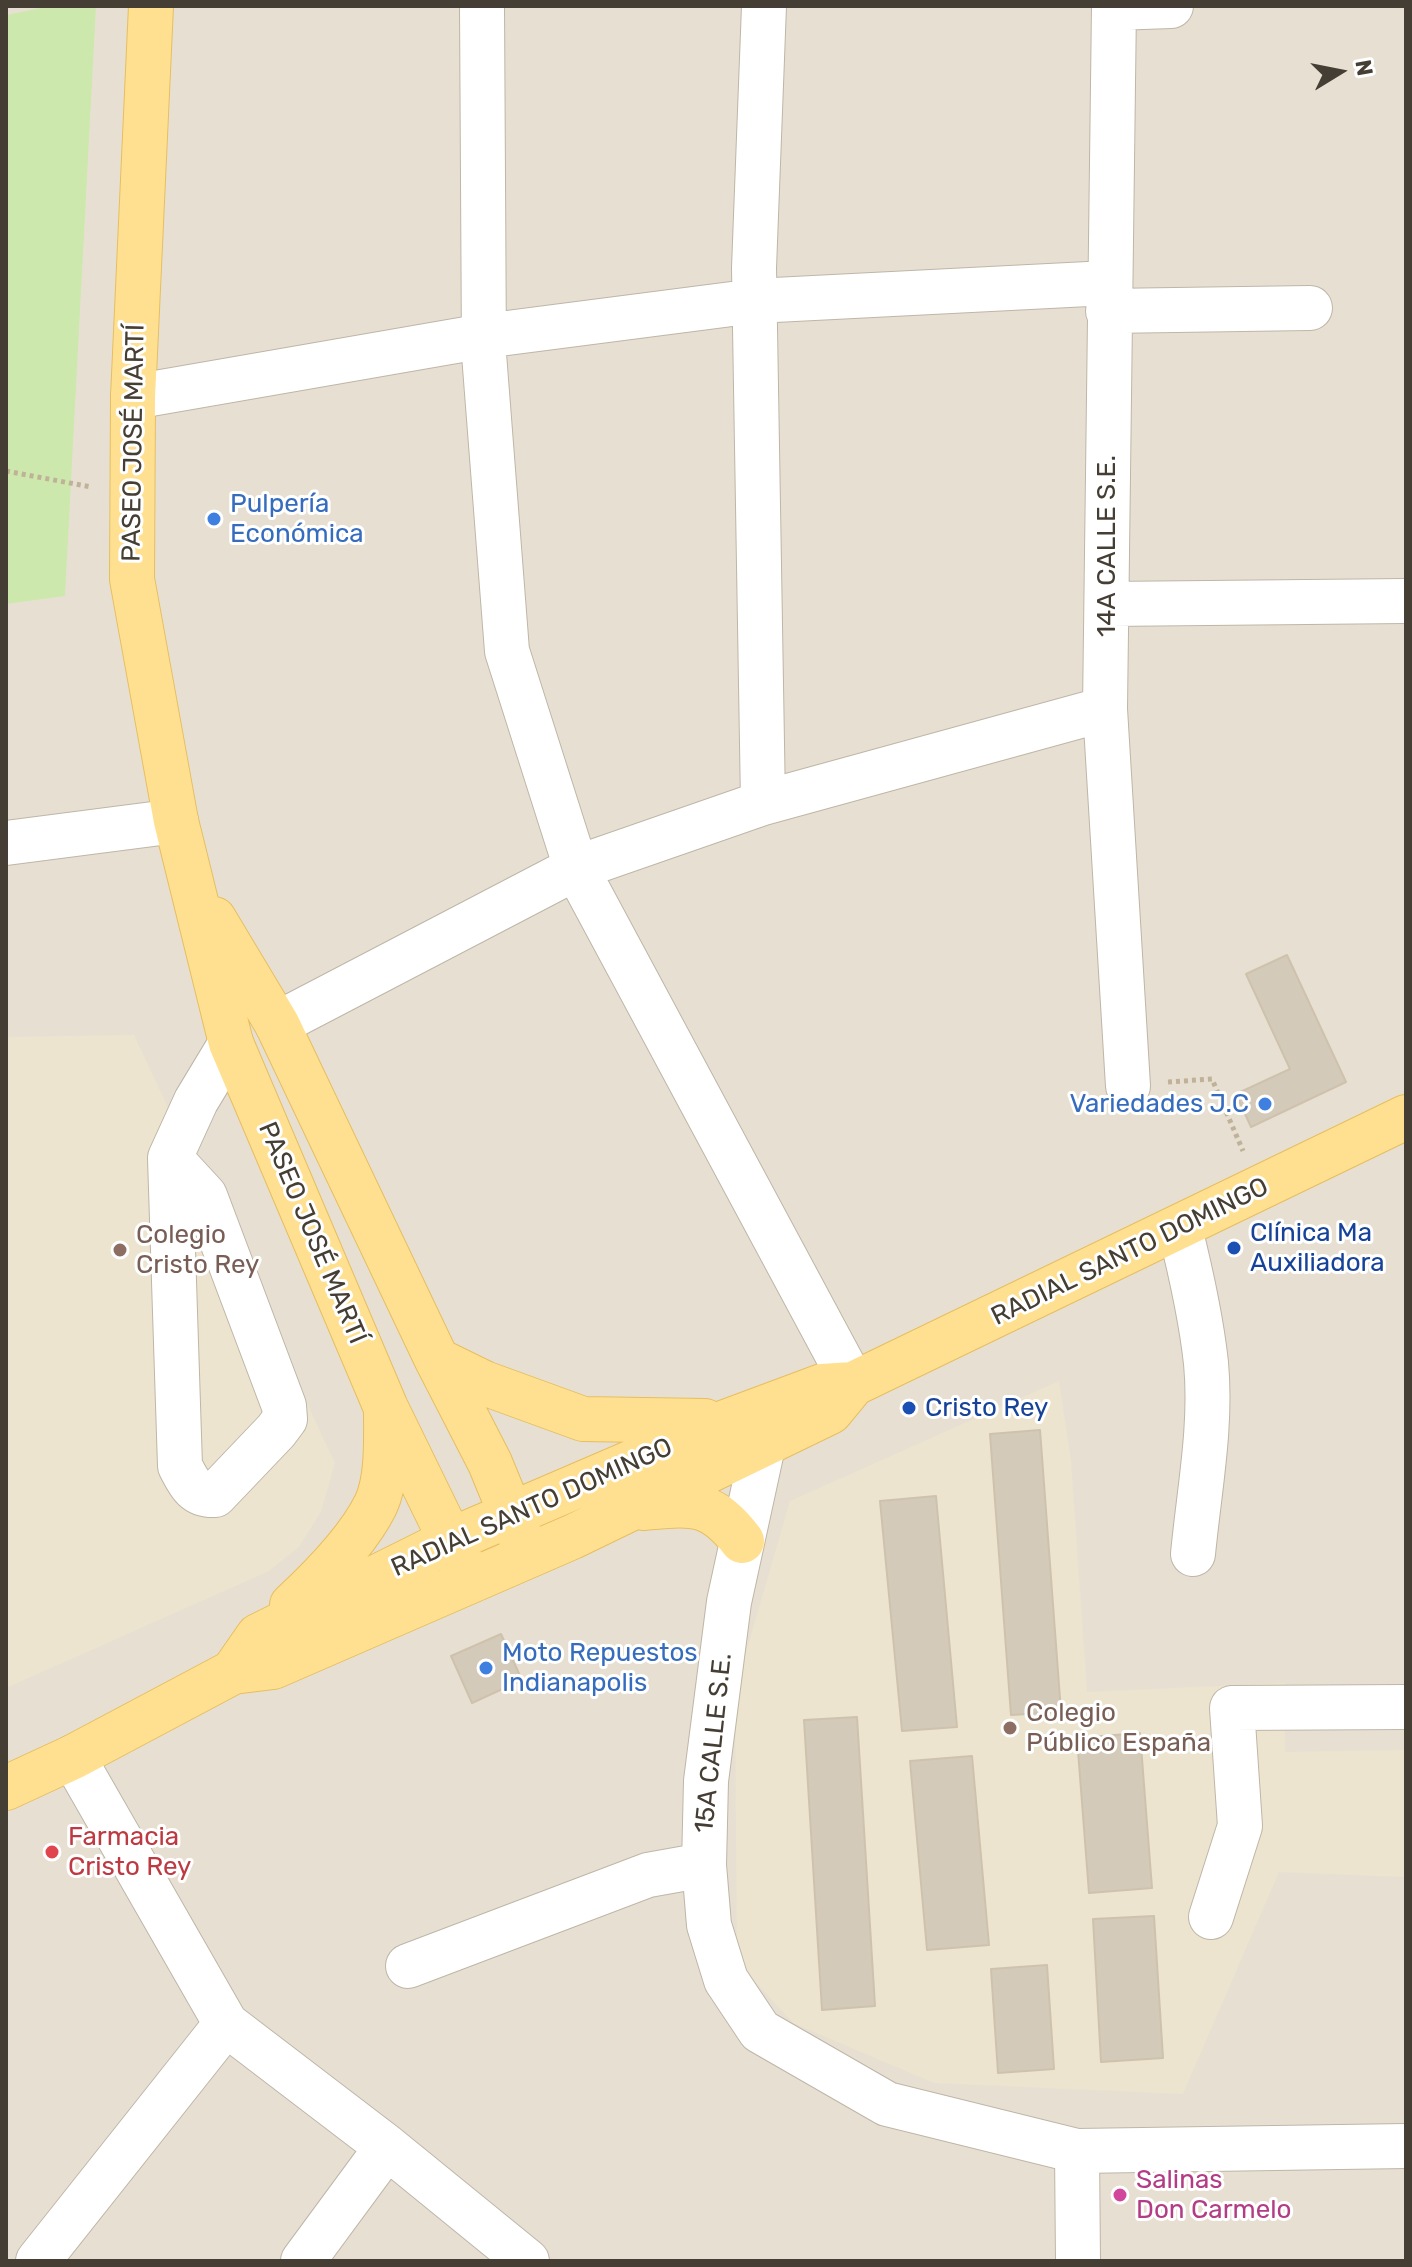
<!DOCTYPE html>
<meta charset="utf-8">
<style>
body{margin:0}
#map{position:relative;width:1412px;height:2267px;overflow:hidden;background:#f3eee4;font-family:Rubik,sans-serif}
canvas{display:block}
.frame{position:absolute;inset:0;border:8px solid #453e34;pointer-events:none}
.north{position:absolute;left:1300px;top:32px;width:80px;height:80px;-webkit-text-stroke:6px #fff;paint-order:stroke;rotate:80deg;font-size:22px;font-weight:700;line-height:32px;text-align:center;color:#453e34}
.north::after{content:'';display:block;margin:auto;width:28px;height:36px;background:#453e34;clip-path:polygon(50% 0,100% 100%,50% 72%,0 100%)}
</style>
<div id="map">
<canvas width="1412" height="2267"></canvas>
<div class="frame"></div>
<div class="north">N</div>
</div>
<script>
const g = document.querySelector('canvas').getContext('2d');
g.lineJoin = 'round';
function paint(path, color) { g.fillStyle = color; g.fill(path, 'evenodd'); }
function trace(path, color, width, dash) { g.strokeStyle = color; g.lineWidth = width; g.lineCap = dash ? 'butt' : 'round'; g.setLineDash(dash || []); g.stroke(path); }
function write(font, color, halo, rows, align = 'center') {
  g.font = font + ' Rubik,sans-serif'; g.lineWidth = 6; g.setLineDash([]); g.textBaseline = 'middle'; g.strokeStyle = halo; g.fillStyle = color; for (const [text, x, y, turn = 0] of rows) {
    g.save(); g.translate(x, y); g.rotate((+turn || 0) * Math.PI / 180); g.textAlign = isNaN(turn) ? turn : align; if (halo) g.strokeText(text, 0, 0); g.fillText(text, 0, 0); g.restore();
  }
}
paint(new Path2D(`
 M6,6H1406V2261H6Z`), '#e7e0d2');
paint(new Path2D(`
 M134,1035L335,1463L321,1512L299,1547L269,1571L6,1688V1037Z
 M1059,1381L1071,1461L1087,1692L1285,1683V1752L1406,1750V1877L1279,1872L1183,2094L934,2083L793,2023L737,1962L735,1690L790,1501Z`), '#ece4ce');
paint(new Path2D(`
 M51,6H96L65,596L6,604V15Z`), '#cde8ac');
const building = new Path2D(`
 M1287,955L1346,1082L1251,1127L1236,1094L1290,1069L1246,974Z
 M1040,1430L1061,1712L1011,1715L990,1434Z
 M936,1496L957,1727L902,1731L880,1501Z
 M501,1634L522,1680L472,1703L451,1656Z
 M857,1717L875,2006L822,2010L804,1720Z
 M1140,1733L1152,1888L1089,1893L1077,1738Z
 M972,1756L989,1945L927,1950L910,1761Z
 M1154,1916L1163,2058L1101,2062L1093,1919Z
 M1047,1965L1054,2069L998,2073L991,1969Z`);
paint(building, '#d4cab9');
trace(building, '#cfc2ad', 2);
const minor = new Path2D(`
 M482,6L484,354L507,651L576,868L853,1384
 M1114,6L1105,709L1128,1086
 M1114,8L1171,6
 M1108,311L1310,308
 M133,397L484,336L755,301L1108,283
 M1108,604L1406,601
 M763,803L754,268L764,6
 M6,843L176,821
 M277,1024L576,868L763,803L1105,709
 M170,1158L205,1196L284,1406L285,1419L276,1431L215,1495C194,1496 189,1483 180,1466L170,1158L196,1101L231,1043
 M1180,1229C1191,1273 1201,1317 1206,1363C1212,1426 1199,1491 1193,1554
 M763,1446L729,1602L706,1781L704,1865L709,1925L726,1980L760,2031L887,2104L1077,2151L1406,2146
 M73,1757L226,2024L387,2147L527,2261
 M1211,1917L1240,1826L1232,1708L1406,1707
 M408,1966L648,1875L704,1865
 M1077,2151L1078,2261
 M38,2261L226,2024
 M303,2261L387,2147`);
const major = new Path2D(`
 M151,6L133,397L132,579L176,821L231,1043L386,1408L470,1580
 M214,919L277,1024L437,1360L490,1463L522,1541
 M437,1360L484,1383L583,1419L705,1421
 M644,1508C692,1504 711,1500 742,1541
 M292,1605C321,1578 358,1541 376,1504C388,1478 386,1438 386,1410
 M233,1672L258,1636L451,1540L728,1421L822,1386L853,1384L1406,1117
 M6,1788L73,1757L233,1672L273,1667L572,1537L830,1412L849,1389`);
trace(minor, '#beb6a7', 46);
trace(major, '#e6be5f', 46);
trace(new Path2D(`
 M6,471L91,487
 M1168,1082L1212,1079L1243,1151`), '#c0b298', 5, [4, 4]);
trace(minor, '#fff', 44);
trace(major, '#ffe091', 44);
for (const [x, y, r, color] of [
 [214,519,8,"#3f7fe0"],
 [1265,1104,8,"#3f7fe0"],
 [1234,1248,8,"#1a4fb4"],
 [120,1250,8,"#8d6e63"],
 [909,1408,8,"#1a4fb4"],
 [486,1668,8,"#3f7fe0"],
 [1010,1728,8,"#8d6e63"],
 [52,1852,8,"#e0444e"],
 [1120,2195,8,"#d1479c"]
]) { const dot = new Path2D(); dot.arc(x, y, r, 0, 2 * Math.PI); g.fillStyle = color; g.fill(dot); trace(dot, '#fff', 3); }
write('26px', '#453e34', '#fff', [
 ["PASEO JOSÉ MARTÍ",134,443,-89],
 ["14A CALLE S.E.",1107,546,-90],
 ["PASEO JOSÉ MARTÍ",312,1233,67],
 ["RADIAL SANTO DOMINGO",1130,1252,-26],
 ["RADIAL SANTO DOMINGO",532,1508,-24],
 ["15A CALLE S.E.",714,1743,-84]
]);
write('26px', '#366cbe', '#fff', [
 ["Pulpería",230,504],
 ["Económica",230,534],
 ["Variedades J.C",1249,1104,"right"],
 ["Moto Repuestos",502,1653],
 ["Indianapolis",502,1683]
], 'left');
write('26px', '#164399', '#fff', [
 ["Clínica Ma",1250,1233],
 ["Auxiliadora",1250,1263],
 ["Cristo Rey",925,1408]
], 'left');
write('26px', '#785e54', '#fff', [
 ["Colegio",136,1235],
 ["Cristo Rey",136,1265],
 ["Colegio",1026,1713],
 ["Público España",1026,1743]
], 'left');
write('26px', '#be3a42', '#fff', [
 ["Farmacia",68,1837],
 ["Cristo Rey",68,1867]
], 'left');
write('26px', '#b23c85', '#fff', [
 ["Salinas",1136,2180],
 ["Don Carmelo",1136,2210]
], 'left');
</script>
